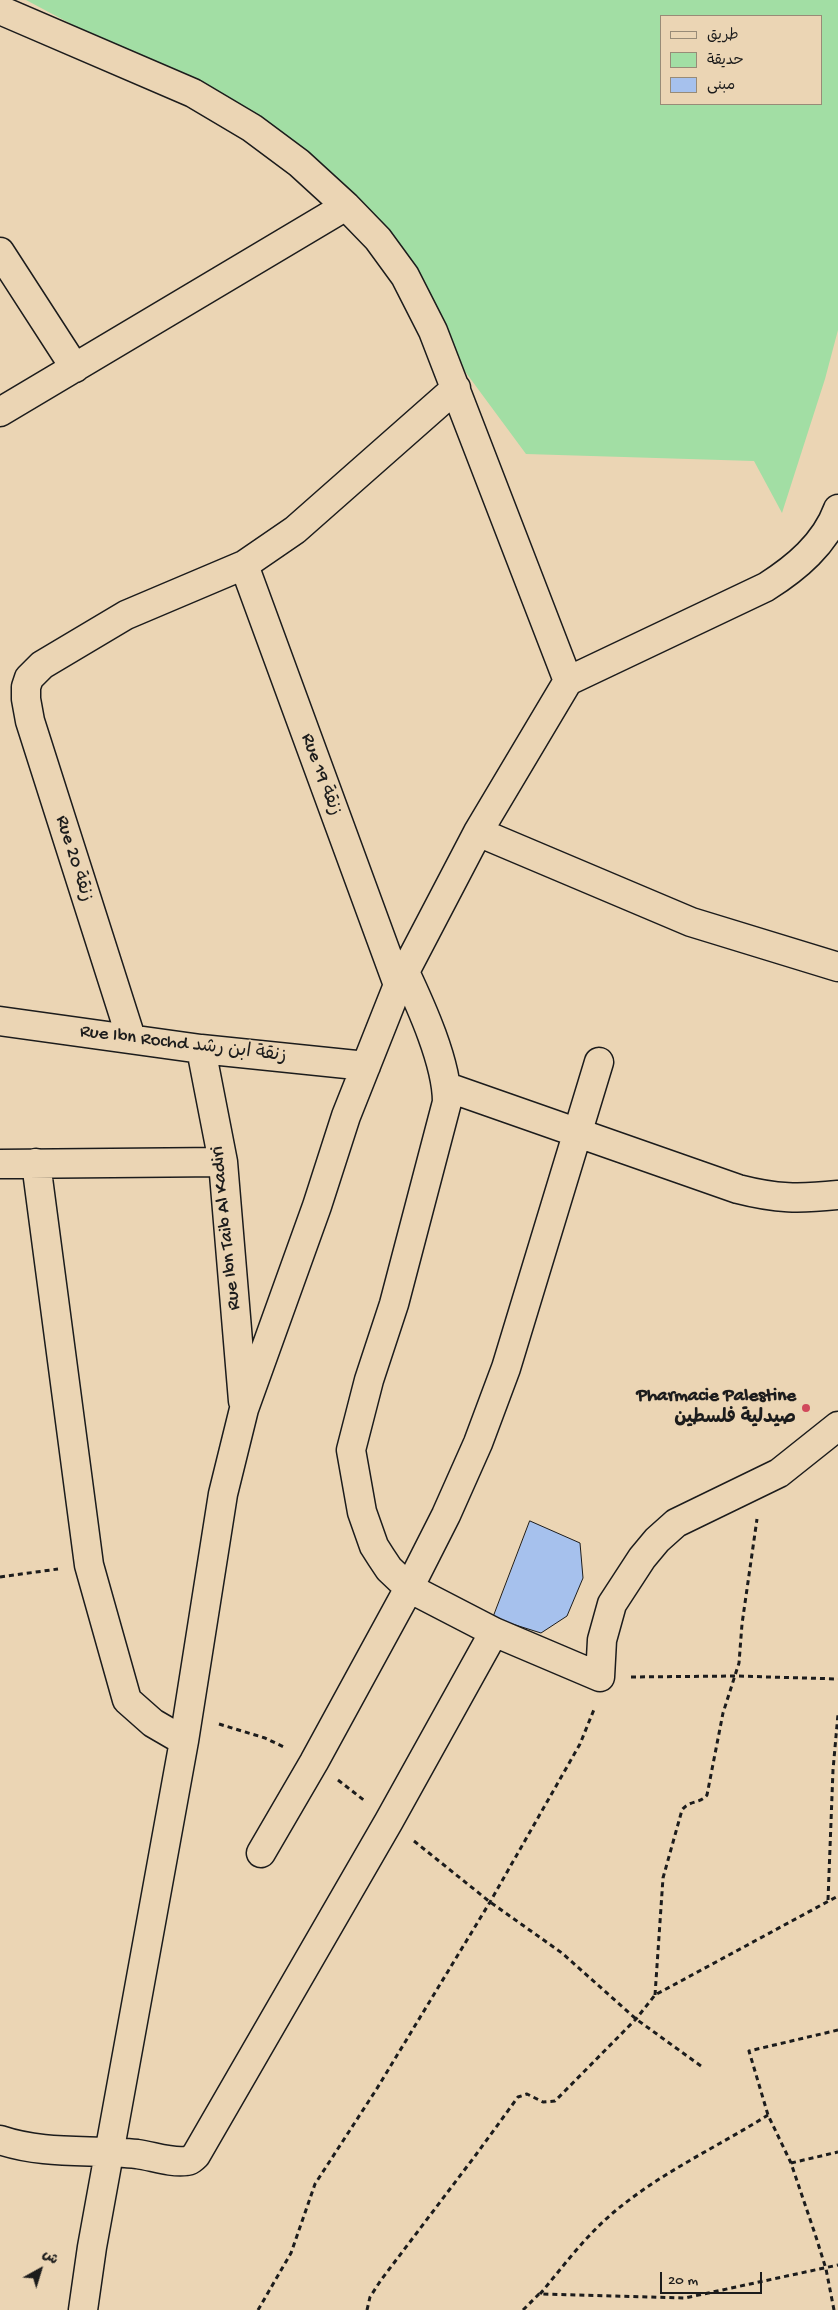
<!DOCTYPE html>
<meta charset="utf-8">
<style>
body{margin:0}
#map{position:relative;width:838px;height:2310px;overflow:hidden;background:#ebd5b4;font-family:"Gochi Hand","Playpen Sans Arabic",sans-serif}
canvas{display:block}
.legend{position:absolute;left:660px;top:15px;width:162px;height:90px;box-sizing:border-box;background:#ebd5b4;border:1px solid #988b77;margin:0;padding:6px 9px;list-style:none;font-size:15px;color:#1c1c1c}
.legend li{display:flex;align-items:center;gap:10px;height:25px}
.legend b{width:25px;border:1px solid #988b77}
.north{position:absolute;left:15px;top:2245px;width:50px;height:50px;-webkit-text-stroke:4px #ebd5b4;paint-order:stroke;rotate:39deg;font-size:14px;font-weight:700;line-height:20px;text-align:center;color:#1c1c1c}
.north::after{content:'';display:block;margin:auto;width:18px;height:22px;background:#1c1c1c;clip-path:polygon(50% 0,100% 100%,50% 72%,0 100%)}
.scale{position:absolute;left:660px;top:2272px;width:102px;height:22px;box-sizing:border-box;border:2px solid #1c1c1c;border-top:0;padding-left:6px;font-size:15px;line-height:18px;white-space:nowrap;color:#1c1c1c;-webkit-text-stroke:4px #ebd5b4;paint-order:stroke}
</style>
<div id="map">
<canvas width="838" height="2310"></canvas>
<ul class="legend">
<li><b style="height:6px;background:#ebd5b4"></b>طريق</li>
<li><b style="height:14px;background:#a2dea4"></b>حديقة</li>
<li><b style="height:14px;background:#a6c1ed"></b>مبنى</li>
</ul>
<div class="north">ش</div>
<div class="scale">20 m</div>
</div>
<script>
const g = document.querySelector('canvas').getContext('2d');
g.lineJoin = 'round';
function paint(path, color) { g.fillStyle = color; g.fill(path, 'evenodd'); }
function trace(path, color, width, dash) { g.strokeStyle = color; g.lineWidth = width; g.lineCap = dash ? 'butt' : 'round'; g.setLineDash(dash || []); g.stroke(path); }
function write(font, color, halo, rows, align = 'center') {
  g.font = font + ' "Gochi Hand","Playpen Sans Arabic",sans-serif'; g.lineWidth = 4; g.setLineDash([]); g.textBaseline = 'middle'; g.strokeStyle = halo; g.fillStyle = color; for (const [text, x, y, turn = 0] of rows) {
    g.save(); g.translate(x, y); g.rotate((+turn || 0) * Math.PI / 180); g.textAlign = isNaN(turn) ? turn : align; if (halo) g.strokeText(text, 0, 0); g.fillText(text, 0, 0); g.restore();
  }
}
paint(new Path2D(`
 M26,0H838V330L825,379L782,513L754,461L526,454L297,144ZM662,16H822V104H662Z`), '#a2dea4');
const building = new Path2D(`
 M530,1521L580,1543L583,1578L567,1616L541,1633L493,1618Z`);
paint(building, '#a6c1ed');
trace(building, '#1c1c1c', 1);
const street = new Path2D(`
 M0,10L193,93L252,128L299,163L346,206L378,239L405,276L433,331L568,681
 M0,252L75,368
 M0,412L346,206
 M244,565L398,985
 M478,832L691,922L838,967
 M404,970C421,1006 447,1063 447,1102L394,1304L369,1380L351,1450L362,1512L374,1546L381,1557L389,1569L409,1588L494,1632L600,1677L602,1640L612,1604L642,1558L657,1540L676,1523L779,1473L838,1426
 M0,1021L201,1049L366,1066
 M131,1038L30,721L26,699V687L29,678L42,665L126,615L244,565L295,530L456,388
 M201,1049L223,1162L243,1401
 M447,1087L738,1189C777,1199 799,1199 838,1195
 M36,1163L89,1565L127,1700L153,1723L184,1741
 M0,1164L223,1162
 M261,1853L314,1762L409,1588L446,1515L478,1443L506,1368L599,1062
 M0,2140C44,2155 91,2149 137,2154C152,2156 171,2163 186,2161C190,2161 193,2158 196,2155L389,1821L494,1632
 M83,2310L92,2247L184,1741L223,1494L244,1409L317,1206L346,1116L398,985L478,832L568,681L766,587C796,568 825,544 838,509`);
trace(street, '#1c1c1c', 31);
trace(new Path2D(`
 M0,1577L58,1569
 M631,1677L736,1676L838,1679
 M219,1724L265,1738L286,1748
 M338,1780L365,1801
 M414,1841L490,1902L562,1953L636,2019L701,2066
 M828,1900L833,1770L838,1714
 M655,1995L663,1878L682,1810C689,1800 700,1804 707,1795L723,1713L739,1663L742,1624L757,1519
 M791,2163L838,2152
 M540,2294C561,2269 581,2242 605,2220C653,2176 714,2149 768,2115
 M258,2310L291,2253L315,2184L376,2090L490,1902L580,1744L595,1707
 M367,2310L370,2297L381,2280L475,2156L518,2097L527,2094L543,2102L555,2101L636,2019L655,1995L838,1896
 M523,2310L539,2294L685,2298L838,2265
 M834,2310L826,2269L816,2237L791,2163L768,2115L749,2051L838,2030`), '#1c1c1c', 3, [5, 4]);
trace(street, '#ebd5b4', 28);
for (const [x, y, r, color] of [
 [806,1408,5,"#d1495b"]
]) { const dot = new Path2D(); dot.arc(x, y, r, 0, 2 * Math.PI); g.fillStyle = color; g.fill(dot); trace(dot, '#ebd5b4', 2); }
write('19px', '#1c1c1c', '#ebd5b4', [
 ["Rue 19 زنقة",320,775,70],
 ["Rue 20 زنقة",73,859,73],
 ["Rue Ibn Rochd زنقة ابن رشد",183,1045,7],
 ["Rue Ibn Taib Al Kadiri",227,1228,-96]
]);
write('bold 19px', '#1c1c1c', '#ebd5b4', [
 ["Pharmacie Palestine",796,1397],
 ["صيدلية فلسطين",796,1419]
], 'right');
</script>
